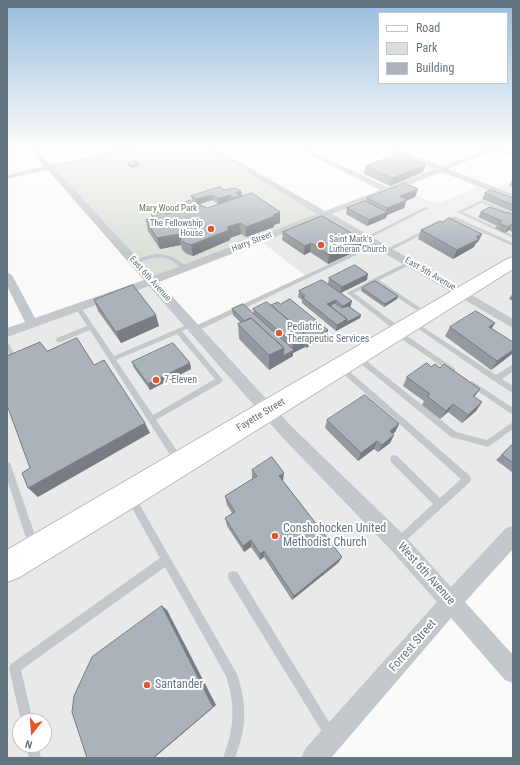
<!DOCTYPE html>
<style>
body{margin:0}
#map{position:relative;width:520px;height:765px;overflow:hidden;background:#fafaf8;font-family:"Roboto Condensed",sans-serif}
canvas{display:block}
.frame{position:absolute;inset:0;border:8px solid #657683;pointer-events:none}
.legend{position:absolute;left:378px;top:12px;width:130px;height:72px;box-sizing:border-box;background:#fff;border:1px solid #c1c8cd;margin:0;padding:5px 7px;list-style:none;font-size:12px;color:#657683}
.legend li{display:flex;align-items:center;gap:8px;height:20px}
.legend b{width:20px;border:1px solid #c1c8cd}
.north{position:absolute;left:12px;top:713px;width:40px;height:40px;box-sizing:border-box;background:#fff;border:1px solid #c1c8cd;border-radius:50%;rotate:197deg;font-size:11px;font-weight:700;line-height:16px;text-align:center;color:#657683}
.north::after{content:'';display:block;margin:auto;width:14px;height:18px;background:#e4572e;clip-path:polygon(50% 0,100% 100%,50% 72%,0 100%)}
</style>
<div id="map">
<canvas width="520" height="765"></canvas>
<div class="frame"></div>
<ul class="legend">
<li><b style="height:5px;background:#fff"></b>Road</li>
<li><b style="height:11px;background:#dadfd7"></b>Park</li>
<li><b style="height:11px;background:#aab3b9"></b>Building</li>
</ul>
<div class="north">N</div>
</div>
<script>
const g = document.querySelector('canvas').getContext('2d');
g.lineJoin = 'round';
function paint(path, color) { g.fillStyle = color; g.fill(path, 'evenodd'); }
function trace(path, color, width, dash) { g.strokeStyle = color; g.lineWidth = width; g.lineCap = dash ? 'butt' : 'round'; g.setLineDash(dash || []); g.stroke(path); }
function write(font, color, halo, rows, align = 'center') {
  g.font = font + ' "Roboto Condensed",sans-serif'; g.lineWidth = 4; g.setLineDash([]); g.textBaseline = 'middle'; g.strokeStyle = halo; g.fillStyle = color; for (const [text, x, y, turn = 0] of rows) {
    g.save(); g.translate(x, y); g.rotate((+turn || 0) * Math.PI / 180); g.textAlign = isNaN(turn) ? turn : align; if (halo) g.strokeText(text, 0, 0); g.fillText(text, 0, 0); g.restore();
  }
}
paint(new Path2D(`
 M513,180V535L314,758H7V333L151,281L195,329L307,277L258,239L395,187L437,204L483,185L494,189ZM20,721H44V745H20Z`), '#e8e9e9');
paint(new Path2D(`
 M133,148H211L323,214L151,281L49,168Z`), '#dadfd7');
const primary = new Path2D(`
 M513,257V269L139,504L18,578L7,582V550L507,259Z`);
trace(primary, '#b5babe', 2);
paint(new Path2D(`
 M493,148L513,154V156L492,150Z
 M482,200L513,213V216L482,203L463,212L513,235V238L457,212Z
 M425,207L429,208L368,239L364,238Z
 M452,217H456L513,243V246L454,220L446,224L442,223Z
 M425,230L429,231L389,251L385,250Z
 M375,243L379,244L197,331H195L192,329L193,327Z
 M155,254C168,254 179,259 188,268L187,269C181,269 176,263 171,260C158,254 146,260 134,264L131,262L140,258Z
 M410,261L412,262V264L379,280L428,313V315H424L375,283L354,293L401,328L402,330L401,332L454,368L455,370L454,372H450L396,335L395,333L396,331L347,293L373,279Z
 M78,305L80,306L114,356L189,324H193L194,325L193,326L182,331L223,380L222,382L156,420L182,458L183,461L182,464L179,465L176,464L90,330L61,342H57L56,340L57,338L87,326L75,307ZM177,334L215,379L153,415L116,360Z
 M412,320L496,375L513,364V371L502,379L513,386V393L494,381L410,323L409,322Z
 M7,344H9L18,361L17,363H13C9,355 7,352 7,344Z
 M355,355H359L456,432L487,440L513,422V429L488,447L451,437L355,359L354,357Z
 M340,364L342,365L470,476L471,479L470,482L401,545L398,547L395,545L393,542L395,539L433,504L391,462L390,459L391,456L394,455L397,456L440,498L461,479L338,369L337,367L338,365Z
 M472,381L513,408V415L470,386L468,384L470,382Z
 M7,462L10,463L11,466L38,544L36,547L33,549L30,547L28,544L7,479Z
 M131,494L134,495L237,674C247,705 247,727 235,758H223C234,729 236,707 226,676L165,567L21,670L33,721H21L9,668L11,664L160,558L128,501L127,498L128,495Z
 M233,571L237,572L334,730L336,734L334,738L330,740L326,738L229,580L228,576L229,572Z
 M26,745H38L41,758H29Z`), '#c3c8cc');
paint(new Path2D(`
 M29,148H35L51,165L126,148H136L135,149L54,168L154,276L317,214L208,148H215L325,211L380,190L297,148H305L387,187L435,169L385,148H393L442,166L491,148H499L448,169L513,194V200L442,172L332,214L513,319V328L324,218L159,282L292,427L404,535L451,587L506,528L513,526V549L465,602L513,655V683L505,680L451,618L331,758H301L305,749L437,602L390,549L282,437L149,286L7,337V328L25,322L7,286V272L12,275L35,318L144,280L48,170L7,179V175L44,166Z`), '#c3c8cc');
paint(primary, '#fff');
paint(new Path2D(`
 M139,163V166L132,168L128,166V164Z
 M366,166L423,172L390,186L364,174Z
 M513,177V187L509,186Z
 M418,189L415,197L406,201L404,208L387,215L386,218L367,226L346,214L347,208L366,202L367,198Z
 M224,190L241,191L242,196L280,212V223L274,225V227L246,237L241,234L230,238V240L193,256L187,254L182,250L181,245L160,249L148,231L146,220L152,217L151,214H166L175,212L174,210L192,201L191,196ZM212,200L218,204L207,208L199,204Z
 M485,193L513,198V212L482,199Z
 M481,212L506,213L513,215V231L512,232L509,230L505,233L495,228L497,226L478,217Z
 M442,222L482,234L478,242L476,243L474,247L453,259L418,239L421,230Z
 M283,232L361,249L328,264L310,252L304,255L282,240Z
 M329,278L367,280L341,293L350,307L361,315L360,318L336,331L302,303V300L298,297L299,291L328,284Z
 M362,288L397,299L384,307L361,291Z
 M513,293V301L509,299Z
 M94,300L159,326L121,343L98,311Z
 M280,304L328,330L327,336L306,348L305,347L293,353V356L269,370L239,339L238,324L241,323L233,315L232,309L254,314L253,309Z
 M495,323L492,328L512,354L491,370L445,336L450,327Z
 M132,362L190,363L191,369L150,390L134,368Z
 M431,367L440,368L480,389L474,397L482,402L476,411L462,423L448,412L440,419L422,405L424,401L403,386L407,377Z
 M327,420L399,424L395,432L393,434L394,435L390,443L378,452L374,449L358,461L325,428Z
 M513,444V473L496,460Z
 M252,470L283,481L342,557L338,563L292,600L264,557L260,560L251,547L244,552L227,526L225,518L232,513L227,505L225,496L252,479Z`), '#929a9f');
paint(new Path2D(`
 M139,163V166L132,168L131,166Z
 M426,165L423,172L390,186L392,178Z
 M418,189L415,197L406,201L404,208L387,215L386,218L367,226L369,220L385,213L387,208L400,196Z
 M241,191L242,197L234,203V198L236,193Z
 M212,195V200L197,205L196,199Z
 M230,195V200L218,204V199Z
 M280,212V223L274,225V227L246,237V227Z
 M240,223L241,234L230,238V240L193,256L191,245L227,227Z
 M512,224L509,230L505,233L508,227Z
 M179,234L181,245L160,249L157,238Z
 M482,234L478,242L476,243L474,247L453,259L457,250L476,237Z
 M363,240L361,249L328,264L329,255Z
 M311,243L310,252L304,255L305,246Z
 M368,274L367,280L340,293L342,287Z
 M398,296L397,299L384,307L385,304Z
 M336,300L335,306L329,309L327,304Z
 M352,301L350,308L341,312L343,306Z
 M156,315L159,326L121,343L116,332Z
 M361,315L360,318L336,331L337,325L347,319Z
 M495,323L489,332V327Z
 M328,330L327,336L306,348L307,342Z
 M307,336L305,347L293,353V356L269,370V355L284,348L292,351L293,343Z
 M513,350V353L512,354L491,370L497,361Z
 M190,363L191,369L150,390L148,384Z
 M480,389L474,397L473,396Z
 M482,402L476,411L462,423L468,415Z
 M453,404L448,412L440,419L446,411Z
 M145,423L150,433L38,497L28,488Z
 M399,424L395,432L386,439L390,431Z
 M394,435L390,443L378,452L382,445Z
 M377,441L374,449L358,461L361,453Z
 M284,473L283,482L279,476Z
 M251,540V547L244,552L243,546Z
 M264,551V557L260,560V554Z
 M342,557L338,563L292,600L294,596Z
 M162,606L167,610L216,705L154,758H153Z`), '#777d82');
const building = new Path2D(`
 M399,154L426,165L392,178L366,166Z
 M135,161L139,163L131,166L128,164Z
 M405,183L418,189L400,196L407,200L387,208L367,198Z
 M220,187L224,190L235,188L241,191L236,193L240,195L234,198L230,195L218,199L212,195L196,199L191,196Z
 M491,190L513,198V205L485,193Z
 M252,193L280,212L273,215L275,216L246,227L240,223L227,227L229,230L191,245L185,243L180,239L183,238L179,234L157,238L146,220L153,217L151,214L164,211L166,214L176,212L177,211L174,210L189,200L207,208Z
 M365,201L387,212L369,220L347,208Z
 M490,207L506,213L508,212L513,215V225L512,224L508,227L498,223L502,221L481,212Z
 M322,216L363,240L329,255L311,243L305,246L283,232Z
 M449,218L482,234L476,237L479,239L457,250L421,230L440,221L442,222Z
 M355,265L368,274L342,287L329,278Z
 M322,280L352,301L343,306L336,300L327,304L347,319L337,325L302,297L305,296L299,291Z
 M375,281L398,296L385,304L362,288Z
 M133,285L156,315L116,332L94,300Z
 M290,299L328,330L307,342L306,341L307,336L271,305L278,302L280,304Z
 M267,302L307,336L293,343L253,309Z
 M335,303L342,308L348,306L361,315L347,322V319L330,306Z
 M243,304L294,350L283,356L284,348L251,318L245,321L232,309Z
 M476,311L495,323L489,327L513,342V350L497,361L450,327Z
 M251,318L284,348L269,355L238,324Z
 M77,338L94,365L104,360L145,423L28,488L22,473L30,468L7,405V356L40,342L47,351Z
 M173,343L190,363L148,384L132,362Z
 M427,363L431,367L435,364L440,368L444,364L480,389L473,396L482,402L468,415L453,404L446,411L427,396L430,394L407,377Z
 M365,395L399,424L390,431L394,435L382,445L377,441L361,453L327,420Z
 M513,444V463L502,455Z
 M272,457L284,473L279,476L342,557L294,596L264,551L260,554L251,540L243,546L225,518L235,512L225,496L257,476L252,470Z
 M162,606L213,707L153,758H87L72,712L74,696L92,657Z`);
paint(building, '#aab3b9');
trace(building, '#777d82', 1);
const sky = g.createLinearGradient(0, 0, 0, 255);
sky.addColorStop(0, '#96bcdc');
sky.addColorStop(0.58, '#fdfdfc');
sky.addColorStop(1, '#fdfdfc00');
g.fillStyle = sky;
g.fillRect(0, 0, 520, 255);
for (const [x, y, r, color] of [
 [211,229,4,"#e4572e"],
 [321,245,4,"#e4572e"],
 [279,333,4,"#e4572e"],
 [156,380,4,"#e4572e"],
 [275,536,4,"#e4572e"],
 [147,685,4,"#e4572e"]
]) { const dot = new Path2D(); dot.arc(x, y, r, 0, 2 * Math.PI); g.fillStyle = color; g.fill(dot); trace(dot, '#fff', 1.5); }
write('9px', '#687a64', '#fff', [
 ["Mary Wood Park",168,209]
]);
write('9px', '#657683', '#fff', [
 ["The Fellowship",203,224],
 ["House",203,234],
 ["Saint Mark's",329,240,"left"],
 ["Lutheran Church",329,250,"left"]
], 'right');
write('9px', '#657683', '#fff', [
 ["Harry Street",252,242,-21],
 ["East 5th Avenue",430,274,30],
 ["East 6th Avenue",150,279,48]
]);
write('10px', '#657683', '#fff', [
 ["Pediatric",287,327],
 ["Therapeutic Services",287,339],
 ["7-Eleven",164,380]
], 'left');
write('10px', '#657683', '#fff', [
 ["Fayette Street",261,415,-31]
]);
write('12px', '#657683', '#fff', [
 ["Conshohocken United",283,529],
 ["Methodist Church",283,543],
 ["Santander",155,685]
], 'left');
write('12px', '#657683', '#fff', [
 ["West 6th Avenue",426,574,48],
 ["Forrest Street",413,646,-49]
]);
</script>
